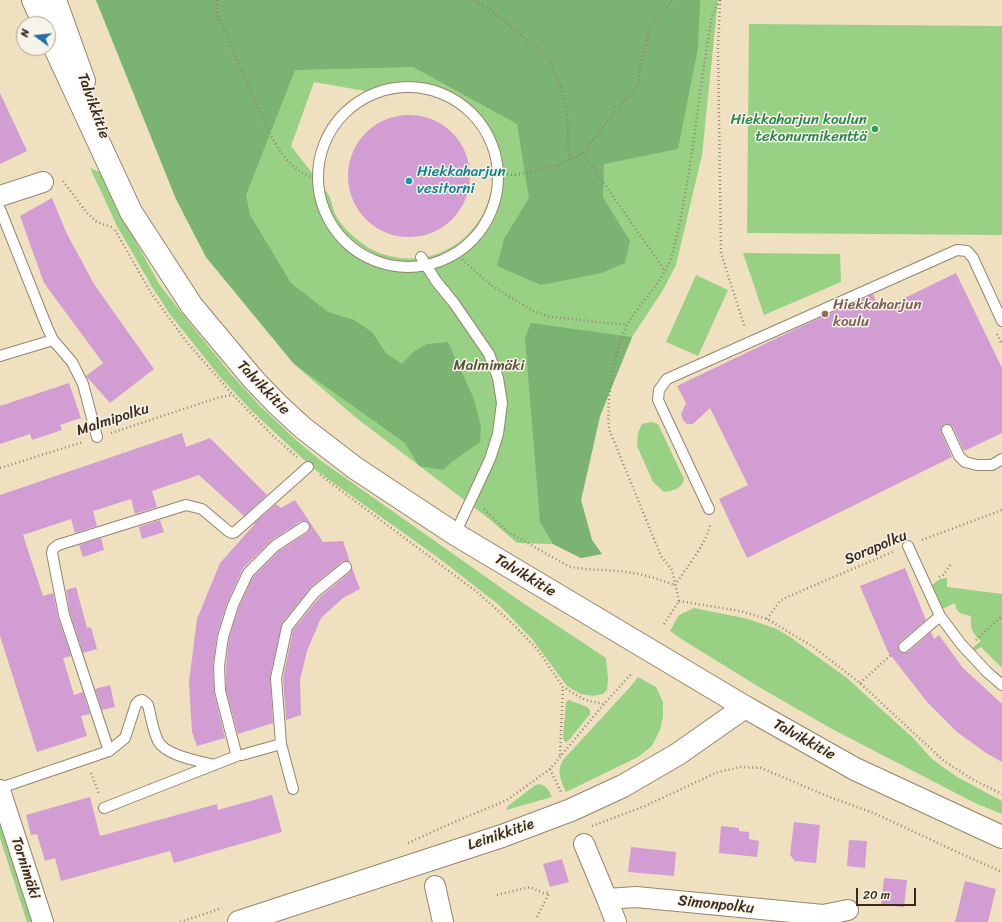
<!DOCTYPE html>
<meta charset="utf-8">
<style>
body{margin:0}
#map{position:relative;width:1002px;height:922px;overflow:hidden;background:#efe0c0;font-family:Sriracha,sans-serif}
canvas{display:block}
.north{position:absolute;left:16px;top:16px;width:40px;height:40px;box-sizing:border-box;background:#f7f3e8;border:1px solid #aca397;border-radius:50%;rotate:285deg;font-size:11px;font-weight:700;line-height:16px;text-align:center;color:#3b2a1e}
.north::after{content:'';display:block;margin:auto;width:14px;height:18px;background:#1f6fb2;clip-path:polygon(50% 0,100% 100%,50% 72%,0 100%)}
.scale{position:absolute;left:856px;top:888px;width:60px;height:18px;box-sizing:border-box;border:2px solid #3b2a1e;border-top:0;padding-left:5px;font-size:12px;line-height:14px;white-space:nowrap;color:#3b2a1e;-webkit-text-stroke:3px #f7f3e8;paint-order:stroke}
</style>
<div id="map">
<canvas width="1002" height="922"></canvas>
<div class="north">N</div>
<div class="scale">20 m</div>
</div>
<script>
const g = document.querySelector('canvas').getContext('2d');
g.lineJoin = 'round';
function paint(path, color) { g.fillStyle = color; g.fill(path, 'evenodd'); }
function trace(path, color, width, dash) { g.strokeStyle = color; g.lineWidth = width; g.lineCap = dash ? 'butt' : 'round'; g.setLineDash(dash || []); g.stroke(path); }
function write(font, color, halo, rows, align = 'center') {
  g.font = font + ' Sriracha,sans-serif'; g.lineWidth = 3; g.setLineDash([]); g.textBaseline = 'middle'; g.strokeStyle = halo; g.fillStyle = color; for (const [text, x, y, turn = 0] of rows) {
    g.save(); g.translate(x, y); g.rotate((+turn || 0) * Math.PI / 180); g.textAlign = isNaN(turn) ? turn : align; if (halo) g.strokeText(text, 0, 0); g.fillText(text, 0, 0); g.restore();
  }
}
paint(new Path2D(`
 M96,0H718L702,155L676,265L663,290L632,337L600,416L581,500L592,540L602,554L581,558L553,544L517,543L488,518L355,417L294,364L206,257L176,199ZM314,82C331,85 348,88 365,91C372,92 381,95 388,95C395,95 402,92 409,92C427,92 445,99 460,109C470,116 477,126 483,137C514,195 466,266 400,258C388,256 376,253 366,246C354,238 342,227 335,214C332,207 332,200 328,194C316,177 303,162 291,146Z
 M749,24L1002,26V235L747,233Z
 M90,168L104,174L128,227L159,284L184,316L230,373L260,406L296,440L320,460L517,599L606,658L608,679L607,690L603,694L593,696L581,694L567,686L532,639L499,605L440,559L314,469L253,412L221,378L169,313L151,285L117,226Z
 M743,253L840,254L841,282L764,315Z
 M696,275L728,290L698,356L666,342Z
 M652,422L658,424L684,479C682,489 672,491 664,492L653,482L637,446L638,433L642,424Z
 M947,578V587L1002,594V668L981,647L974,651L971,649L981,641C972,634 970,627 971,616C961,614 956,613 955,603L942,609L932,585L940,579Z
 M694,608L748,619L777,629L790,637L847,678L913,738L932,759L957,777L1002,801V814L975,803L832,729L759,687L683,640L670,631L679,615Z
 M638,677L656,687L663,702V717L660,730L652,746L638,757L566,792C561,781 556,771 563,760L631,686Z
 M569,700L587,707L590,710V714L569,740L566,742L564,741L563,737L566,702Z
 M538,784C546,785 549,790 552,797L506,810L508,806L534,786Z
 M0,819L35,922H27L0,838Z`), '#98d184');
paint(new Path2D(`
 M96,0H700L698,48L678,149L604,164L603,197L630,241L625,263L601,273L541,285L497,266L504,239L529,198L517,124L413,67L295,70L246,195L250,215L291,283L328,312L354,320L372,332L386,353L402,364L413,352L427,344L448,342L474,399L481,427L480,442L453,461L443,470L419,466L405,443L294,364L206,257L176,199Z
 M531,323L632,337L600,416L581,500L592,540L602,554L581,558L553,544L540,522L525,338Z`), '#7ab372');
paint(new Path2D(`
 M0,93L27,151L0,164Z
 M348 176a61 61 0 1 1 122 0a61 61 0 1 1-122 0Z
 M52,198L66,232L94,284L154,369L110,403L86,376L103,363L44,283L20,216Z
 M956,273L1002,368V433L964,451L953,427L948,424H944L941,429V432L952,457L747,558L719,499L748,485L710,408L693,424H687L683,420L681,414L686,403L677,386L800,327L873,294L880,310Z
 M69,383L81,418L60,425L62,430L32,440L30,434L0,444V406Z
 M182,433L186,447L210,438L267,495L244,516L199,475L152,491L157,507L135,514L131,499L93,511L97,526L75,533L71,519L23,535L43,596L53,593L58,617L71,656L63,658L74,695L83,692L90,714L81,716L87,736L37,752L0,636V495Z
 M295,500L323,542L343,541L350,562L345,561L342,562L311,587L282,623L270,677L273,723L238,734L226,690V666L229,638L239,607L253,577L279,551L308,532L310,527L309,523L304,521H301L271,541L243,568L227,603L217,635L213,665L214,692L225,738L197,746L192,732L189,682L197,619L220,563L254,525L253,524L276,504L281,508Z
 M160,520L164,532L142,539L139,527Z
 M101,538L104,550L83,557L79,545Z
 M352,568L360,589L343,598L321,618L307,651L300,680L301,715L286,720L283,678L293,630L320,597L350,572Z
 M905,568L926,620L900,642L898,645L899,651L902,653L908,652L931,632L934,639L939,635L962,667L1002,704V762L986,753L957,732L928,703L888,652L860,586Z
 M76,587L87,628L91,627L97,649L83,653L70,613L66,590Z
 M110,685L115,707L102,710L95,689Z
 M272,795L282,832L174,863L170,851L61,881L55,858L45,861L37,834L31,835L26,815L90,797L100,836L217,804L218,810Z
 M794,822L820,825L816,863L795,861L790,855Z
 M721,826L739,828V831L749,832V839L759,841L757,857L719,853Z
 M849,840L867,841L865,868L847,866Z
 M631,847L676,852L674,876L628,872Z
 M562,859L569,882L550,887L543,864Z
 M884,878L907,880L904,907L881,905Z
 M965,881L996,889L988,922H955Z`), '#d19dd3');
const service = new Path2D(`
 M318 177a90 90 0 1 1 180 0a90 90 0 1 1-180 0Z
 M0,209L47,327L53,340L72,362L83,384L97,437
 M421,257L436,281L454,303L489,354L498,378L502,403L498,434L490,459L455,534
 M0,356L53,340
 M947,430L959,456L965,462L977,465H992L1002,459
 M709,509L658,400L659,390L667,379L957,250L967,251L973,258L1002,321
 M908,546L940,616L961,644L987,672L1002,685
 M904,647L940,616
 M281,744L242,755H239L236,753L220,691L219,666L223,637L233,605L248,573L275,546L304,527
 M109,751L64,615L52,553L53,549L58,545L186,505L202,509L228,531L232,533L235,532L308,467
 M0,788L109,751L125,738L136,704L139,701L142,700L145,702L148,705C151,717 153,731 158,741C166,756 199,761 214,765
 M293,789L281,744L276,678L287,627L315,592L346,567
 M104,808L239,755`);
const minor = new Path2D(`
 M0,196L43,182
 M0,790L43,922
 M584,844L607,899
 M435,886L443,922
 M616,922L607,899L636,897L823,915L848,910`);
const secondary = new Path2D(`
 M239,922L502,836L571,810L623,786L678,754L745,707`);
const primary = new Path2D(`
 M33,0L44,24
 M55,0L84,81
 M48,33L131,212L192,306L253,379L278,405L303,428L355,468L455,534L745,707L855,769L1002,837`);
trace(service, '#95856f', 12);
trace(minor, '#95856f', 22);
trace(secondary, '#95856f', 24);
trace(primary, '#95856f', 24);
trace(new Path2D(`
 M217,0V14C230,43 242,72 255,101C265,123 275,150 294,167C301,173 309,176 318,180
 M472,0L488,8L534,45L549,59L561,87L567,115L569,160
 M720,0L718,49L721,253L745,328
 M582,154L592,166L665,271
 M499,174L515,175L536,171L558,165L582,154L638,84L641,62L650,26L673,0
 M63,181L87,213L97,222L114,228
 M115,230L151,293L186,341L232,394L275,438L297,457
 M456,254L491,285L533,311L551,317L627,325
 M997,334L1002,345
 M111,433L220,397L232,395
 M0,468L83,442
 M320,475L477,592L512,623L537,649L563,687L585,700L604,704
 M484,509L508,532L568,566C587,571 607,569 626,572C643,574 659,579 674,585
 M922,540L1002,510
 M939,577L943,575L952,563
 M675,585C684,571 710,539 710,523
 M679,601L672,570L661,556L609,429C607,399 611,369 621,340C623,335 625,328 628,323C642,300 666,279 673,252C692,175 698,95 712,16L720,0
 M679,601L740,611L767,619L812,646L860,683L944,761L972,779L1002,794
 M767,619L780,601L787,597L895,551
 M664,624L679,601
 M976,640L1002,616
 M860,683L892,654
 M560,755L563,687
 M550,769L561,792
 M91,773L99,794
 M592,826L645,806L718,772L741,767L761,768L827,796L876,814L955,851L1002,872
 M408,843L452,823L507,800L550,769L604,704L632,673
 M497,895L530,887L543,893H549L536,919
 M180,922L222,908`), '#95856f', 2.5, [1, 3]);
trace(service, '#fff', 10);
trace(minor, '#fff', 20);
trace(secondary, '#fff', 22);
trace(primary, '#fff', 22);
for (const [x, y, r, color] of [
 [875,129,4,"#2e9e5b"],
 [409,181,4,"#0f9aa8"],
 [825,314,4,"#8d6e63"]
]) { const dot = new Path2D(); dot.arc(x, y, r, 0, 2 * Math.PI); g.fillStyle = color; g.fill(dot); trace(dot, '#f7f3e8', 1.5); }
write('15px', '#3b2a1e', '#f7f3e8', [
 ["Talvikkitie",93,106,70],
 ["Talvikkitie",263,388,46],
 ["Malmipolku",113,420,-18],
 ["Sorapolku",876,548,-23],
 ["Talvikkitie",525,576,31],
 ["Talvikkitie",804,740,29],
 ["Leinikkitie",501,835,-19],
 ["Tornimäki",25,868,72],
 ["Simonpolku",716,905,6]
]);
write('15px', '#27864d', '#f7f3e8', [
 ["Hiekkaharjun koulun",867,120],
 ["tekonurmikenttä",867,137]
], 'right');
write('15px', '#0d838f', '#f7f3e8', [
 ["Hiekkaharjun",417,172],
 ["vesitorni",417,189]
], 'left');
write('15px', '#785e54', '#f7f3e8', [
 ["Hiekkaharjun",833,305],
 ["koulu",833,322]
], 'left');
write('15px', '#525438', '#f7f3e8', [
 ["Malmimäki",489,366]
]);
</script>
